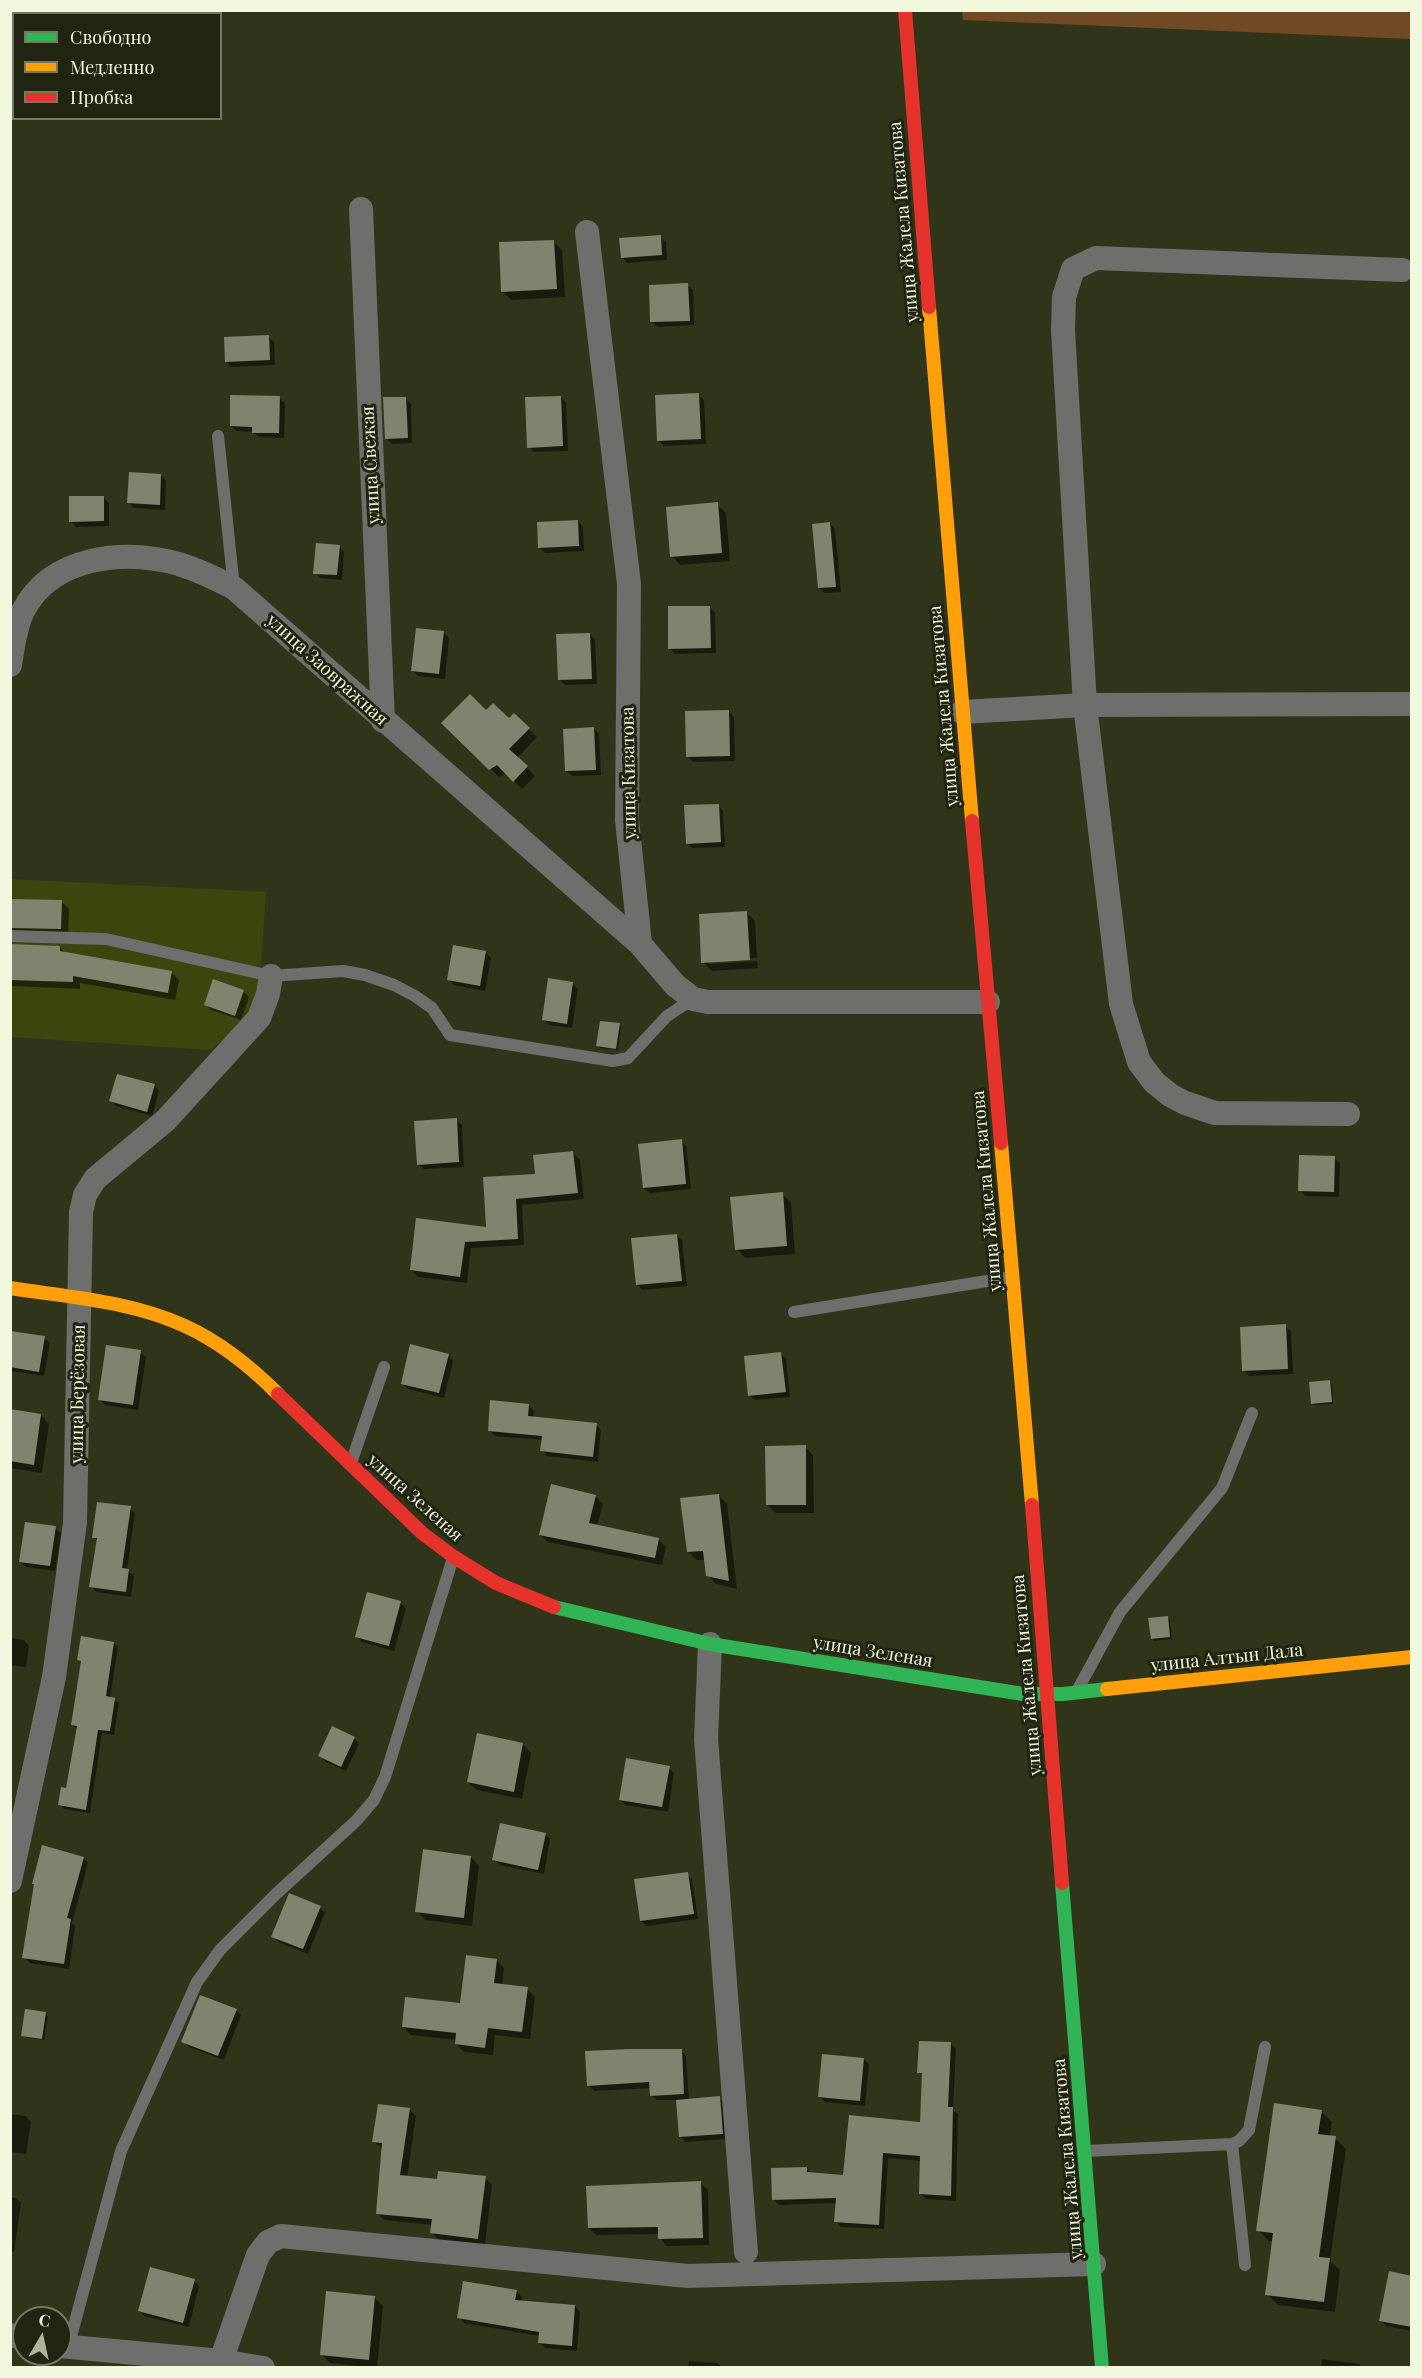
<!DOCTYPE html>
<meta charset="utf-8">
<style>
body{margin:0}
#map{position:relative;width:1422px;height:2378px;overflow:hidden;background:#30351a;font-family:"Playfair Display",serif}
canvas{display:block}
.frame{position:absolute;inset:0;border:12px solid #f2f8de;pointer-events:none}
.legend{position:absolute;left:12px;top:12px;width:210px;height:108px;box-sizing:border-box;background:#202410;border:2px solid #747962;margin:0;padding:8px 10px;list-style:none;font-size:18px;color:#f2f8de}
.legend li{display:flex;align-items:center;gap:12px;height:30px}
.legend b{width:30px;border:2px solid #747962}
.north{position:absolute;left:12px;top:2306px;width:60px;height:60px;box-sizing:border-box;background:#202410;border:2px solid #747962;border-radius:50%;rotate:9deg;font-size:16px;font-weight:700;line-height:24px;text-align:center;color:#f2f8de}
.north::after{content:'';display:block;margin:auto;width:21px;height:27px;background:#aeb499;clip-path:polygon(50% 0,100% 100%,50% 72%,0 100%)}
</style>
<div id="map">
<canvas width="1422" height="2378"></canvas>
<div class="frame"></div>
<ul class="legend">
<li><b style="height:8px;background:#30b455"></b>Свободно</li>
<li><b style="height:8px;background:#ff9f0a"></b>Медленно</li>
<li><b style="height:8px;background:#e5322d"></b>Пробка</li>
</ul>
<div class="north">С</div>
</div>
<script>
const g = document.querySelector('canvas').getContext('2d');
g.lineJoin = 'round';
function paint(path, color) { g.fillStyle = color; g.fill(path, 'evenodd'); }
function trace(path, color, width, dash) { g.strokeStyle = color; g.lineWidth = width; g.lineCap = dash ? 'butt' : 'round'; g.setLineDash(dash || []); g.stroke(path); }
function write(font, color, halo, rows, align = 'center') {
  g.font = font + ' "Playfair Display",serif'; g.lineWidth = 6; g.setLineDash([]); g.textBaseline = 'middle'; g.strokeStyle = halo; g.fillStyle = color; for (const [text, x, y, turn = 0] of rows) {
    g.save(); g.translate(x, y); g.rotate((+turn || 0) * Math.PI / 180); g.textAlign = isNaN(turn) ? turn : align; if (halo) g.strokeText(text, 0, 0); g.fillText(text, 0, 0); g.restore();
  }
}
paint(new Path2D(`
 M10,879L266,892L259,994L249,1017L210,1050L11,1037Z`), '#3d450f');
paint(new Path2D(`
 M962,11H1411V39L963,20Z`), '#714a25');
paint(new Path2D(`
 M660,237L666,242L667,260L627,263L622,257Z
 M554,242L562,250L565,297L511,300L502,291Z
 M687,285L693,290L694,325L657,327L652,321Z
 M269,337L274,342L275,365L231,367L226,361Z
 M699,395L704,400L706,444L664,446L658,440Z
 M561,397L566,403L568,451L534,452L529,447Z
 M279,398L285,403L284,438L259,437L253,432L237,431L231,426Z
 M405,398L411,404L412,443L392,444L387,439Z
 M161,475L166,481L165,510L134,508L129,503Z
 M103,497L109,503V526L76,527L71,521Z
 M717,504L726,513L730,561L680,565L672,556Z
 M578,521L583,527L584,551L545,553L539,547Z
 M830,523L835,529L841,592L825,593L819,588Z
 M339,546L344,552L342,580L320,578L315,573Z
 M710,607L715,613L716,653L675,654L670,648Z
 M444,633L449,638L445,679L418,676L412,670Z
 M590,634L595,640L597,684L565,685L560,680Z
 M729,711L734,717L735,761L693,762L688,757Z
 M486,712L509,720L514,715L537,737L517,758L535,776L522,789L506,773L499,777L444,723Z
 M594,729L599,734L601,775L572,776L566,771Z
 M718,805L723,811L725,847L692,848L687,843Z
 M10,900L61,901L69,909L68,936L10,941Z
 M746,912L755,921L757,958L709,961V964L757,961L758,968L712,971L703,962Z
 M10,946L60,947L66,954L171,972L179,980L175,1000L80,983V989L10,986Z
 M486,953L491,958L485,991L454,985L448,979Z
 M214,981L244,992L249,997L241,1020L211,1010L206,1005Z
 M572,983L578,989L572,1028L549,1025L543,1019Z
 M619,1025L621,1027L618,1050L600,1048L598,1045Z
 M154,1085L159,1091L152,1116L116,1106L111,1100Z
 M456,1120L462,1125L464,1167L424,1169L418,1164Z
 M681,1141L686,1146L691,1189L650,1193L644,1188Z
 M573,1153L580,1160L584,1199L522,1205L524,1245L471,1248L467,1283L418,1277L411,1270L487,1228L536,1175Z
 M1334,1158L1340,1163L1339,1197L1305,1196L1300,1190Z
 M782,1194L791,1202L795,1254L745,1258L737,1249Z
 M677,1235L682,1241L687,1286L643,1290L637,1285Z
 M1285,1326L1291,1331L1293,1374L1249,1376L1244,1370Z
 M10,1332L44,1338L50,1343L44,1376L10,1371Z
 M140,1352L146,1357L138,1410L105,1405L100,1400Z
 M780,1353L786,1359L790,1397L755,1400L749,1395Z
 M448,1355L453,1361L444,1398L408,1389L402,1383Z
 M1329,1382L1332,1384L1333,1404L1314,1405L1312,1403Z
 M528,1405L534,1411L533,1418L596,1425L601,1430L598,1462L547,1456L542,1450L543,1440L495,1436L489,1431Z
 M10,1411L41,1415L49,1424L42,1473L10,1468Z
 M805,1447L813,1455L814,1513H776L767,1505Z
 M718,1495L727,1504L737,1589L716,1584L708,1575L706,1560H697L688,1552Z
 M595,1496L603,1504L597,1526L658,1539L666,1547L662,1565L548,1542L540,1535Z
 M130,1508L135,1513L127,1570L134,1576L131,1597L96,1592L91,1586L98,1541L94,1537Z
 M55,1528L61,1533L55,1571L26,1567L20,1561Z
 M400,1603L406,1608L394,1651L362,1642L357,1637Z
 M1167,1617L1170,1620L1172,1639L1154,1641L1152,1638Z
 M10,1638L24,1640L29,1646L26,1667L10,1665Z
 M114,1643L118,1647L110,1698L119,1703L114,1735L102,1733L90,1813L64,1809L60,1805L67,1790L78,1730L72,1725L82,1663L79,1659Z
 M354,1738L359,1744L346,1771L326,1762L320,1756Z
 M523,1744L531,1753L522,1799L477,1790L468,1782Z
 M669,1768L674,1773L668,1812L626,1805L620,1800Z
 M545,1834L550,1839L544,1874L500,1865L494,1860Z
 M471,1857L479,1866L472,1926L425,1920L417,1911Z
 M83,1858L88,1863L72,1923L75,1926L69,1969L30,1963L24,1957Z
 M687,1874L692,1879L698,1919L647,1926L641,1921Z
 M320,1907L325,1913L308,1954L278,1942L273,1936Z
 M496,1960L504,1968L502,1986L527,1989L535,1997L530,2039L495,2035L493,2055L464,2052L456,2044L457,2040L411,2035L403,2027L461,2005Z
 M236,2010L241,2015L224,2060L189,2047L183,2041Z
 M46,2014L48,2016L44,2040L25,2037L23,2035Z
 M950,2043L956,2049L953,2110L958,2114L956,2201L926,2199L920,2194L922,2161L888,2158L884,2229L841,2227L836,2222L837,2203L779,2205L773,2199L806,2168L812,2174L845,2176L921,2123L924,2077L919,2072Z
 M681,2050L686,2056L689,2100L719,2098L724,2103L727,2139L686,2142L681,2137L678,2100H657L651,2095V2088L594,2091L588,2085Z
 M864,2059L869,2065L865,2106L825,2102L819,2097Z
 M409,2109L416,2116L407,2178L438,2180L485,2178L492,2185L485,2245L439,2240L431,2232L432,2225L384,2220L377,2213L383,2149L374,2142Z
 M1321,2111L1332,2122L1330,2137L1335,2138L1346,2149L1330,2261L1340,2270L1335,2312L1278,2305L1267,2294L1274,2242L1269,2241L1258,2230Z
 M10,2114L26,2116L31,2122L26,2154L10,2152Z
 M701,2183L708,2190L709,2245L667,2246L660,2238V2234L596,2235L589,2228Z
 M10,2197L16,2198L21,2203L14,2252L10,2251Z
 M1412,2277V2331L1386,2326L1381,2320Z
 M194,2280L199,2286L189,2327L145,2316L140,2311Z
 M516,2291L522,2297L521,2302L575,2306L580,2312L577,2351L545,2348L540,2343V2336L464,2323L459,2317Z
 M374,2297L383,2306L377,2368L330,2363L322,2355Z
 M1322,2359L1359,2364L1363,2368H1321Z
 M689,2361L718,2363L722,2368H688Z`), '#0007');
paint(new Path2D(`
 M661,235L662,255L621,258L619,238Z
 M554,240L557,289L501,292L499,242Z
 M688,283L690,321L650,322L649,285Z
 M269,335L270,360L225,362L224,337Z
 M699,393L701,439L657,441L655,395Z
 M230,395L280,396L279,433H252V427L230,426Z
 M561,396L563,446L527,448L525,397Z
 M383,397H406L408,438L385,439Z
 M129,472L161,474L160,505L127,503Z
 M69,496H104V521L69,522Z
 M718,502L722,553L670,557L666,507Z
 M578,520L579,546L538,548L537,522Z
 M830,522L836,587L818,588L812,524Z
 M316,543L340,545L337,575L313,574Z
 M668,606H710L711,648L668,649Z
 M416,628L444,631L439,674L411,671Z
 M590,633L592,679L558,680L556,634Z
 M470,694L486,710L493,703L509,718L514,713L530,728L509,749L528,766L513,782L497,765L489,770L441,723Z
 M729,710L730,756L686,757L685,711Z
 M594,727L596,770L565,771L563,729Z
 M719,804L721,842L686,844L684,805Z
 M10,899L62,900L61,929L10,928Z
 M747,911L750,960L701,963L699,914Z
 M10,944L60,946V951L172,971L168,993L73,976V982L10,980Z
 M453,945L486,951L480,986L447,980Z
 M548,978L573,982L567,1024L542,1020Z
 M213,979L244,990L235,1016L204,1005Z
 M600,1021L620,1023L616,1049L596,1046Z
 M117,1074L155,1084L147,1112L109,1101Z
 M457,1118L459,1162L417,1165L414,1121Z
 M682,1139L686,1184L643,1188L638,1144Z
 M573,1151L578,1193L516,1199L518,1239L465,1242L460,1277L410,1270L416,1218L486,1227L483,1177L535,1174L533,1155Z
 M1299,1155L1335,1156L1334,1192L1298,1191Z
 M783,1192L787,1246L735,1250L730,1197Z
 M677,1234L682,1281L636,1285L631,1238Z
 M1286,1324L1288,1369L1242,1371L1240,1327Z
 M10,1331L45,1336L39,1372L10,1367Z
 M410,1344L449,1354L439,1393L401,1384Z
 M106,1345L141,1350L133,1405L98,1400Z
 M781,1352L786,1392L748,1396L744,1356Z
 M1330,1380L1332,1402L1311,1404L1309,1382Z
 M490,1400L529,1404L528,1416L597,1423L593,1457L540,1451L542,1436L488,1431Z
 M10,1409L41,1414L34,1465L10,1461Z
 M806,1445V1505H766L765,1446Z
 M551,1484L596,1495L589,1523L659,1538L655,1558L539,1535Z
 M719,1494L729,1581L706,1576L703,1551L687,1552L680,1498Z
 M97,1502L131,1506L122,1568L129,1569L126,1592L89,1587L97,1538H92Z
 M25,1522L56,1526L50,1566L19,1562Z
 M367,1592L401,1601L389,1646L355,1637Z
 M1168,1616L1170,1637L1151,1639L1148,1618Z
 M81,1636L114,1642L106,1696L115,1698L110,1731L98,1730L86,1810L58,1805L61,1787L66,1788L77,1726L71,1725L81,1661L77,1660Z
 M332,1726L355,1737L341,1767L318,1756Z
 M477,1733L523,1743L514,1792L467,1782Z
 M626,1758L670,1766L662,1807L619,1800Z
 M500,1823L546,1833L538,1870L492,1860Z
 M42,1845L84,1857L67,1918L71,1919L64,1964L22,1958L34,1884H32Z
 M423,1849L471,1856L464,1918L415,1912Z
 M688,1872L694,1914L640,1921L634,1879Z
 M289,1893L321,1906L303,1949L271,1937Z
 M466,1955L497,1959L494,1983L528,1987L522,2032L488,2028L485,2048L455,2044L456,2033L402,2027L405,1997L460,2003Z
 M200,1995L237,2009L218,2056L181,2042Z
 M25,2009L46,2012L42,2039L21,2036Z
 M919,2041L951,2042L948,2107H953L951,2196L919,2194L920,2156L883,2153L879,2225L834,2222L836,2198L772,2200L771,2168L807,2167V2172L843,2175L849,2115L920,2122L922,2073H917Z
 M631,2049H682L684,2094L650,2096L649,2082L587,2086L585,2051Z
 M822,2054L864,2058L860,2101L818,2097Z
 M720,2096L723,2134L679,2137L676,2100Z
 M1274,2103L1322,2110L1318,2134L1336,2136L1319,2257L1330,2258L1324,2302L1265,2295L1273,2233L1256,2231Z
 M378,2104L410,2108L400,2175L437,2179L438,2171L486,2176L478,2239L430,2233L432,2219L376,2214L382,2143L372,2142Z
 M701,2181L703,2238L658,2239V2227L588,2228L586,2186Z
 M150,2267L195,2279L183,2323L138,2311Z
 M1389,2271L1412,2276V2327L1379,2321Z
 M463,2281L517,2290L515,2300L575,2305L572,2346L538,2343L539,2332L457,2318Z
 M326,2291L375,2296L369,2360L320,2355Z`), '#80846e');
trace(new Path2D(`
 M218,436L234,588
 M10,936L106,939L271,976L343,971L365,975L394,985L415,996L432,1008L450,1035L613,1061L628,1058L667,1016L693,999
 M794,1312L1012,1277
 M352,1460L384,1367
 M1078,1689L1120,1612L1222,1488L1252,1413
 M1232,2144L1245,2265
 M1086,2151L1232,2144L1239,2141L1249,2130L1265,2047
 M68,2348L121,2151L197,1982L220,1950L276,1894L356,1821L374,1800L385,1777L453,1558`), '#6e6e6c', 12);
trace(new Path2D(`
 M361,209L383,721
 M587,232L629,584L627,820L640,944L675,985L693,999L708,1002H988
 M10,665C13,647 15,627 23,611C52,555 125,549 179,564C198,570 217,579 234,588L640,944
 M962,712L1085,705L1412,704
 M1348,1114L1215,1113L1185,1103L1170,1095L1154,1082L1139,1062L1121,1004L1085,705L1063,330L1064,297L1073,269L1096,258L1402,270
 M710,1644L706,1739L746,2252
 M10,1881L54,1677L75,1523L81,1212L85,1195L95,1179L166,1120L259,1018L268,994L271,976
 M10,2335L24,2338
 M60,2346L221,2361L263,2368
 M221,2361L258,2255L268,2242L281,2236L688,2276L1094,2264`), '#6e6e6c', 24);
trace(new Path2D(`
 M554,1607L710,1644L1023,1694H1063L1107,1689
 M1062,1883L1102,2368`), '#30b455', 14);
trace(new Path2D(`
 M929,307L972,821
 M1001,1143L1032,1505
 M10,1288C68,1297 131,1301 185,1326C220,1342 251,1367 278,1394
 M1107,1689L1412,1657`), '#ff9f0a', 14);
trace(new Path2D(`
 M905,10L929,307
 M972,821L1001,1143
 M278,1394L422,1533L454,1557L496,1583L554,1607
 M1032,1505L1062,1883`), '#e5322d', 14);
write('18px', '#f2f8de', '#202410', [
 ["улица Жалела Кизатова",904,222,-95],
 ["улица Свежая",371,465,-93],
 ["улица Заовражная",327,670,42],
 ["улица Жалела Кизатова",944,706,-95],
 ["улица Кизатова",629,773,-91],
 ["улица Жалела Кизатова",987,1191,-95],
 ["улица Берёзовая",78,1394,-89],
 ["улица Зеленая",415,1498,42],
 ["улица Зеленая",873,1652,9],
 ["улица Алтын Дала",1227,1658,-6],
 ["улица Жалела Кизатова",1027,1675,-95],
 ["улица Жалела Кизатова",1068,2159,-95]
]);
</script>
